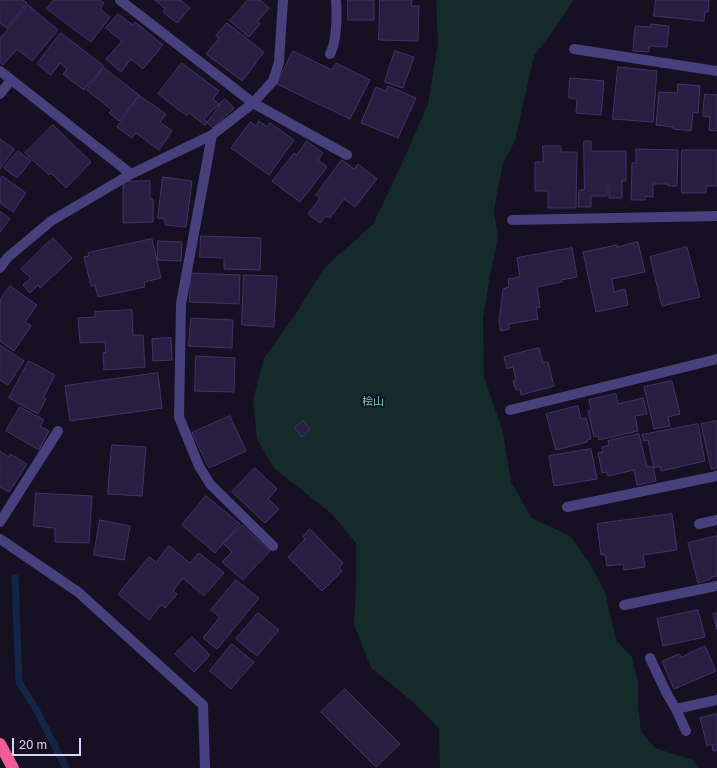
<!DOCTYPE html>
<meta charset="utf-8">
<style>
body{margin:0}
#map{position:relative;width:717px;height:768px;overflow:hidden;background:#151022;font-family:"Golos Text",sans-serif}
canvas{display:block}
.scale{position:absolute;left:12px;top:738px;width:69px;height:18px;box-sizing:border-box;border:2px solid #dcd5fb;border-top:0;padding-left:5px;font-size:12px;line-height:14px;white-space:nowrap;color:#dcd5fb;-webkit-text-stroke:3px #151022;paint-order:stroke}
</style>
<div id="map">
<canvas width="717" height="768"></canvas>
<div class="scale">20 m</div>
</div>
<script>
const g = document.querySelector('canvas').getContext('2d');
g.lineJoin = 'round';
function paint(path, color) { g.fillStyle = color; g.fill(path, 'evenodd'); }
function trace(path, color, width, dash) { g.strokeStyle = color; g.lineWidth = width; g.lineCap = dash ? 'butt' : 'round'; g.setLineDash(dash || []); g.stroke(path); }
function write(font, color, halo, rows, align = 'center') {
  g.font = font + ' "Golos Text","Noto Sans JP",sans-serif'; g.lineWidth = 4; g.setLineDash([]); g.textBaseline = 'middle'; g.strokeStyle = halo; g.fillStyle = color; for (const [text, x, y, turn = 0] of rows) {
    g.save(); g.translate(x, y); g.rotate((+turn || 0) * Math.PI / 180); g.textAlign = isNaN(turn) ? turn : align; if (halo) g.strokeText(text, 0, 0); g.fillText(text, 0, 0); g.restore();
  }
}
paint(new Path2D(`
 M436,0H574L554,30L534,56L515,141L503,163L494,210L498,238L490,275L483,318L484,377L503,432L511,482L532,518L570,536L589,562L605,592L616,640L632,657L638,682V705L641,731L655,748L693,760L698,768H440L439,729L413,702L371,668L354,625L356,585V543L333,515L274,468L257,439L253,400L264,358L297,312L324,268L373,224L403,161L428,104L438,43Z`), '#142a2b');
trace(new Path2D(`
 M15,578L19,682L37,711L66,768`), '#152547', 7);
const building = new Path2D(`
 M0,0H23L27,3L7,28L0,23Z
 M54,0H100L104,3L100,9L110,17L91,42L47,9Z
 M155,0H181L190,8L177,23L163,12L165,9Z
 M248,0H260L269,8L257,22L260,24L249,37L230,21Z
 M348,0H374V20H348Z
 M380,0H412L411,6H419L418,41L379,40Z
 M656,0H709L708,12H705L704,21L654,16Z
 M28,5L58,30L32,61L17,49L3,65L0,62V39Z
 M118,14L133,25L135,22L163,45L143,69L131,59L121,72L106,59L122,41L106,28Z
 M227,23L264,52L242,81L206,54L219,38L216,36Z
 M651,24L669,26L667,47L649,46V52L633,51L635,26L651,27Z
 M61,33L104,66L84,90L63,74L67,69L60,63L51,75L37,64Z
 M293,51L332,70L336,63L370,80L350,119L277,84Z
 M395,51L414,57L403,88L385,82Z
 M182,63L219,91L213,99L220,105L205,125L189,113L187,116L158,94Z
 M618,67L657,71L653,122L613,119Z
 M104,68L139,95L119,121L109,113L112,110L87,90Z
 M570,78L604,81L601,115L576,113L577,99L569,98Z
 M678,84L700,86L698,113L693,112L691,131L673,129V127L656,125L659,92L677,93Z
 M388,86L416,98L398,138L361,123L376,87L386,91Z
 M705,94L717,95V131L709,130L710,117L703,116Z
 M140,96L166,114L160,122L172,131L159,150L136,133L132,138L117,127Z
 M225,99L234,108L213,128L204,119Z
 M259,121L267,127L270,123L294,140L269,175L231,148L250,122L256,126Z
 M53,125L91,162L66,188L51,173L49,175L25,153Z
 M0,139L14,149L0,169Z
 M307,141L323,153L318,160L327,167L300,202L272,181L294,153L296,155Z
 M584,141H591V151H626V181H622V198H609V185H607V196H591V207H578L579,190H584Z
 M543,146H561V152H577L576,208H548V191H535V162H543Z
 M636,149L678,150L677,186H668V184H653V197L645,196V200H631L632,163H636Z
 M682,150H717V186H706V193H682Z
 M18,151L31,161L17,178L4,168Z
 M342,160L354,169L358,164L377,179L355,207L344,199L330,218L326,216L320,223L308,214L320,198L316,195Z
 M2,176L26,193L13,212L0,203V179Z
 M163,177L192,181L186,227L165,225V219L158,218Z
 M150,181V199H153V222L123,223V182Z
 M0,211L10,219L0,232Z
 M201,236L261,238L260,270L224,269V258L200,257Z
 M53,238L72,258L40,288L38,285L30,293L23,285L31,278L21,269Z
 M152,239L161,278L144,282L145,287L98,297L95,285L91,286L84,257L89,256L88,253Z
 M158,241L182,242L181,261L158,260Z
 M638,242L645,272L612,279L614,292L625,289L628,305L596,312L583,252L617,245V247Z
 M687,247L700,297L662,306L650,257Z
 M572,248L577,277L561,280L562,282L537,287L540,307L536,308L538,319L509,324V329L501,331L499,322L503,289L509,287L508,279L520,277L517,258Z
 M191,273L240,275L239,304L190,302Z
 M244,275L277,276L274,327L242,325Z
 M10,286L37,305L25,322L31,326L14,351L0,341V300Z
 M132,310L133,335H143L145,367L104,370L103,353L106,352L105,342L80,343L78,318L95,317V312Z
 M191,318L233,320L232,348L189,346Z
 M171,338L172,360L153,361L152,339Z
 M0,345L24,361L8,385L0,380Z
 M539,348L543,363L548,362L554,386L521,395L520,389L516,390L513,381L516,380L513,367L507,369L504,357Z
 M196,356L235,358L234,392L195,391Z
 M29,361L55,375L43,398L46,399L38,414L9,398Z
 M158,373L162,408L70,421L65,386Z
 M672,381L680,414L668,417L670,426L654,429L644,387Z
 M616,394L618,404L643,398L647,414L635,416L638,431L599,440L598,436L594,437L588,411L591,410L589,400Z
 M578,406L581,419L586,418L591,439L587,440V442L556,450L546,414Z
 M20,407L44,420L40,426L49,431L39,450L6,431Z
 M230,416L246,451L209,468L192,433Z
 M303,421L310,429L302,437L295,428Z
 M717,421V468L711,469L701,424Z
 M698,424L705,461L661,471L660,466L654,468L648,440L644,441L642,435Z
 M639,434L647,467L653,466L656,481L637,485L634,470L608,476L607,472L602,473L598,453L603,452L602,447L609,445L608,441Z
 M112,445L146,447L142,496L108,494Z
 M591,449L597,479L554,486L549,456Z
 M0,451L9,457L10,454L27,464L9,492L0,487Z
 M255,468L277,489L268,499L279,509L265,523L232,492Z
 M36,493L92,496L89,543L55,542V528L34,526Z
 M206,496L240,524L215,553L182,525Z
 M672,514L677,550L643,555L645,567L624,570L623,564L607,566L605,554L601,555L597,524Z
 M100,520L130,526L124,560L94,555Z
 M242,525L270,551L243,580L222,562L232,552L224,544Z
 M310,529L343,563L339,568L342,571L322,591L288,557L305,539L303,537Z
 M717,536V576L711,577V579L698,583L688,543Z
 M169,546L190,563L199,553L224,573L204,596L183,578L173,591L177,594L165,608L161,605L149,620L118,594L149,557L156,562Z
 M236,580L259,598L217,649L203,638L220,617L211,610Z
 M698,610L705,637L663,646L657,619Z
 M258,613L279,630L257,656L236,639Z
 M717,613V630L713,614Z
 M192,637L210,655L194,672L175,654Z
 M232,644L254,662L231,689L210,671Z
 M705,646L716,671L674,689L662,661L679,654L681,657Z
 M345,689L400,744L376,767L321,712Z
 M717,714V750L713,751L712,744L707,746L700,718Z`);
paint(building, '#281e41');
trace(building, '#42336b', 1);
trace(new Path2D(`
 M120,0L253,103L347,155
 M574,49L717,71
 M330,54C337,42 337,15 336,0
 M0,71L131,174
 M0,94L11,80
 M212,135L181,304L179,417L199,466L210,484L273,546
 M512,220L717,216
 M0,268L7,258L51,221L131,174L212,135L253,103L273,81L279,62L283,0
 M510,410L717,359
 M567,507L717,476
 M0,522L58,431
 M699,524L717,520
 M0,539L78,592L203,705L205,768
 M624,605L717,586
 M650,658L667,694L676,709L717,700
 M676,709L686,731`), '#47407c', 10);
trace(new Path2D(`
 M0,744L13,768`), '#ef5d98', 12);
write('11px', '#69d3c1', '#151022', [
 ["桧山",373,402]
]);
</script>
